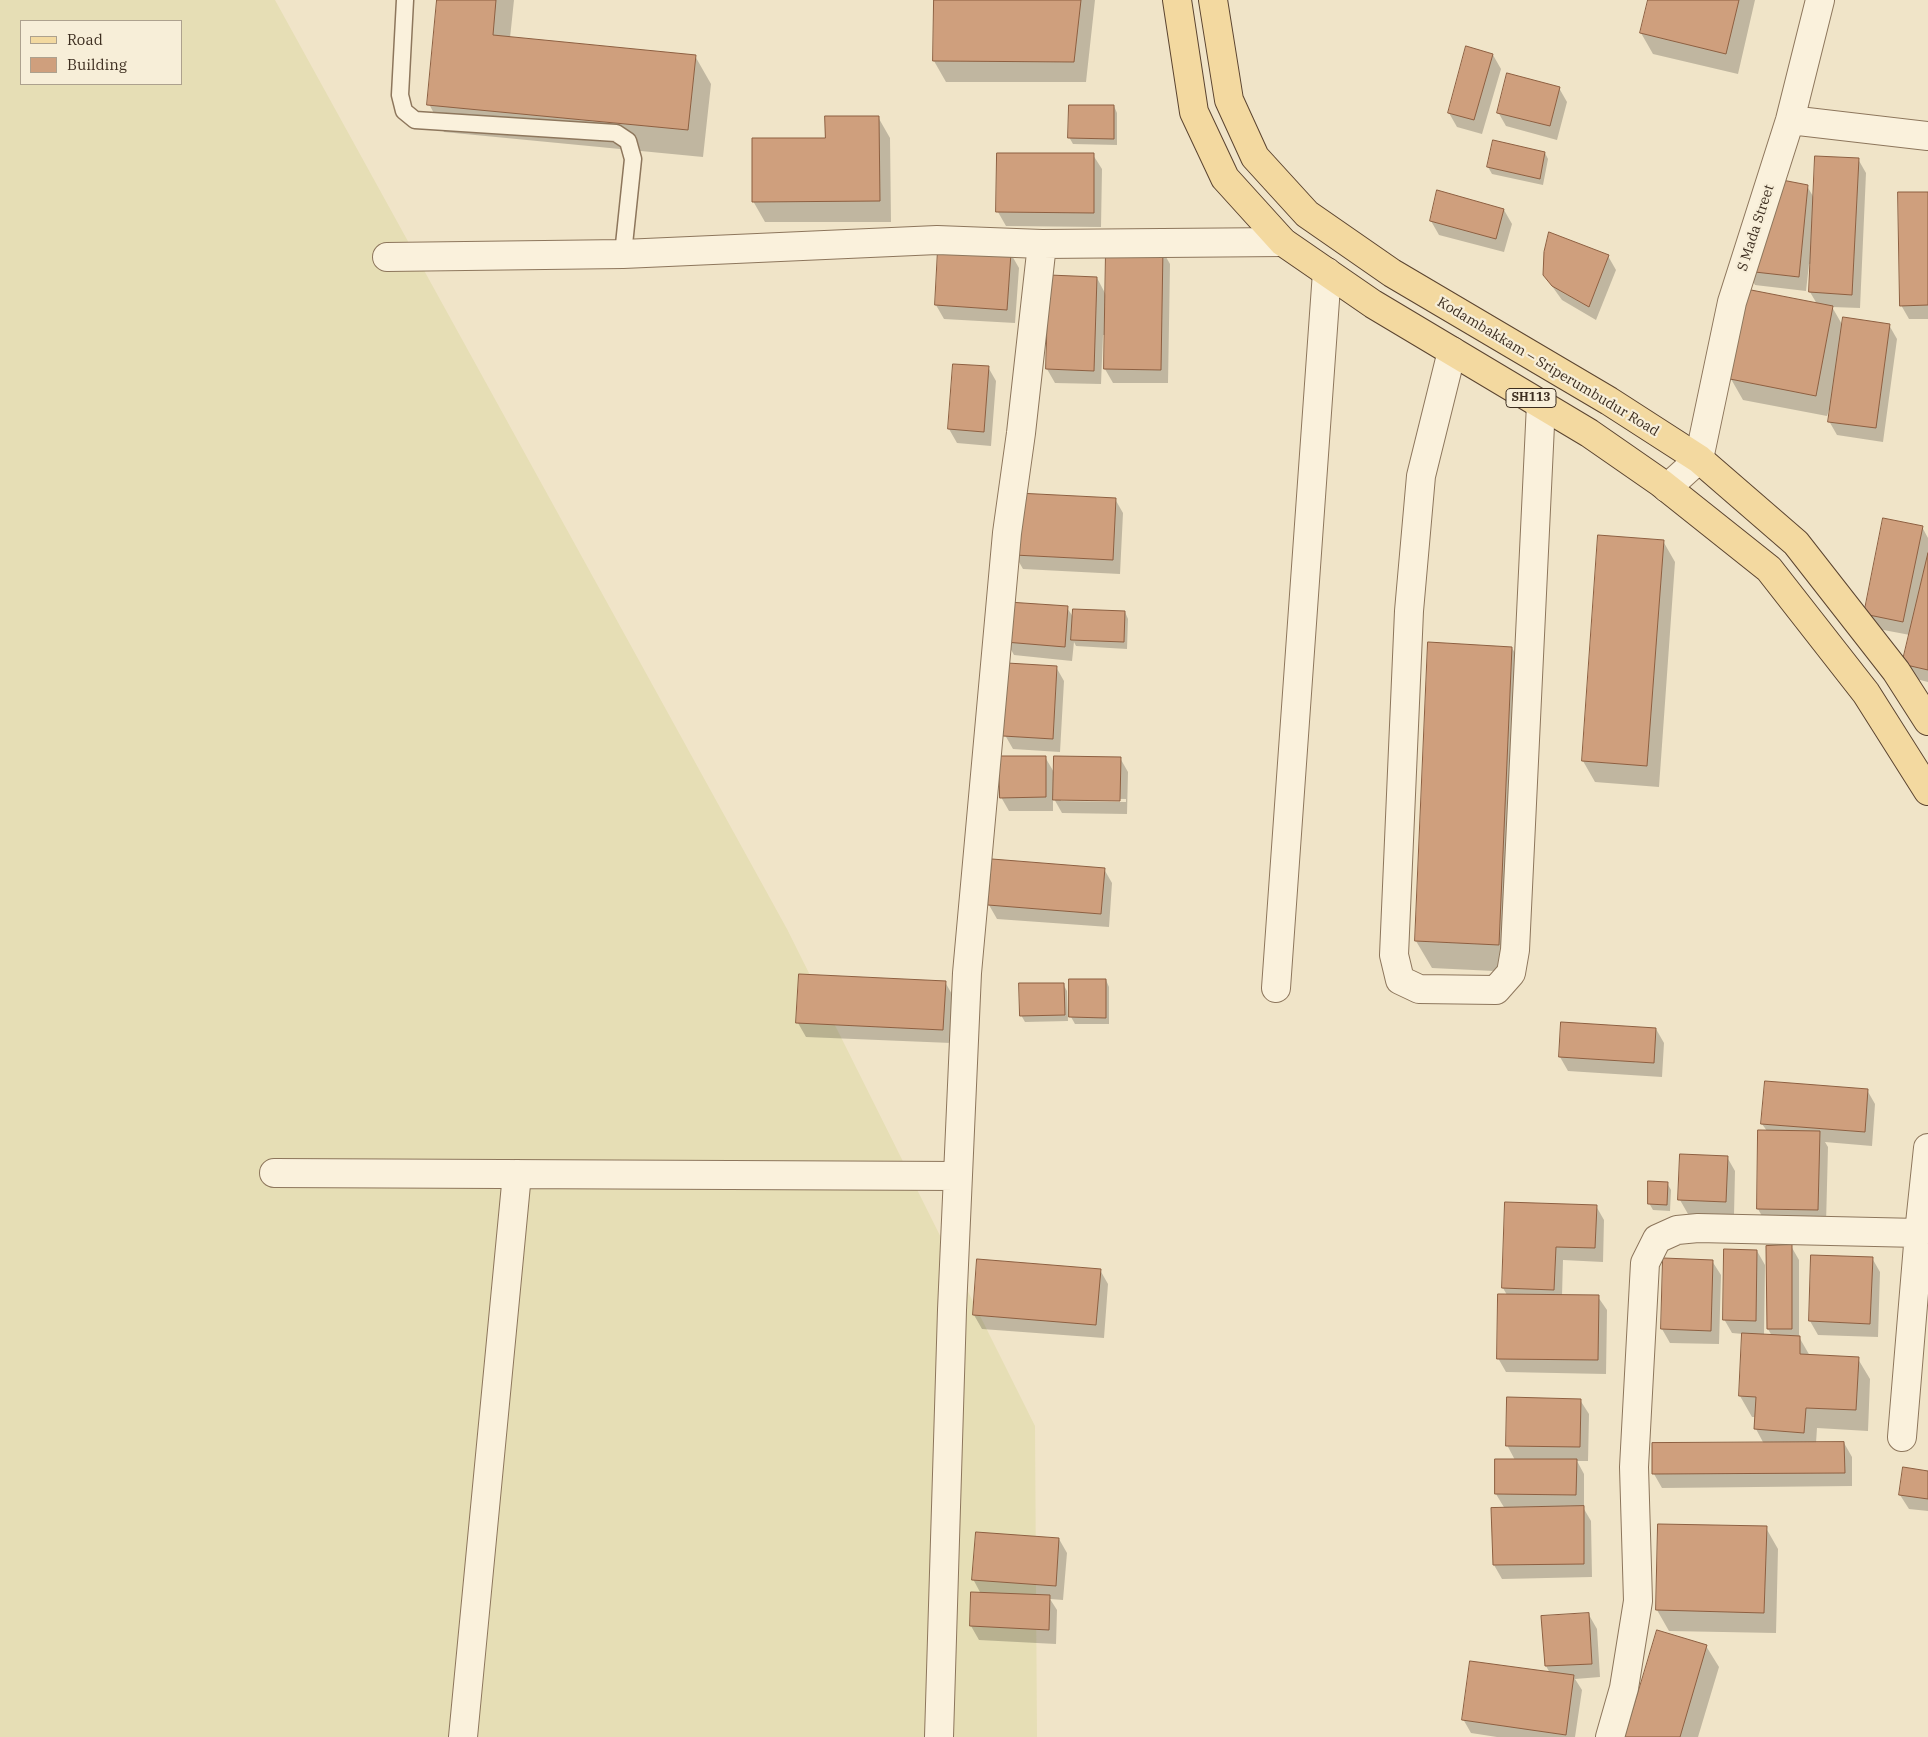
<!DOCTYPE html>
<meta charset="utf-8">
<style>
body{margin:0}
#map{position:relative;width:1928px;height:1737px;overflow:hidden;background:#f0e4c8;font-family:"IBM Plex Serif",serif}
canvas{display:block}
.legend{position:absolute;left:20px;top:20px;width:162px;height:65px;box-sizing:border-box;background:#f7eed8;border:1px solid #ada18e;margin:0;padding:6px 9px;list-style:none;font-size:15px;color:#3d2e20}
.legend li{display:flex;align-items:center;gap:10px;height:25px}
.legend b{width:25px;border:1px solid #ada18e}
</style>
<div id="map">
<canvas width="1928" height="1737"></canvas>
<ul class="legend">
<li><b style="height:6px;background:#f3d9a0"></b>Road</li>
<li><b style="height:14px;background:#cf9f7d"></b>Building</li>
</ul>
</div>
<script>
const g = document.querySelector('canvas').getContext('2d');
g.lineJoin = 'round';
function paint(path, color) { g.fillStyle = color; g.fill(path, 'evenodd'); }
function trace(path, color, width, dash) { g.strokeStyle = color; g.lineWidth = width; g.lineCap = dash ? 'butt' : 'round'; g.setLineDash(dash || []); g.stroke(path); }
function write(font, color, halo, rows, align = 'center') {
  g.font = font + ' "IBM Plex Serif",serif'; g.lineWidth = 4.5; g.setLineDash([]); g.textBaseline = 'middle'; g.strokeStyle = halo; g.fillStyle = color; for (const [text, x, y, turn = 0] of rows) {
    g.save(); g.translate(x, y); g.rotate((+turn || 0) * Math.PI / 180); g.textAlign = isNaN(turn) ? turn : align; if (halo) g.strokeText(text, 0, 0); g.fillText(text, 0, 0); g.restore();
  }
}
paint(new Path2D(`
 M0,0H275L787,929L1035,1426L1037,1737H0ZM21,21H181V84H21Z`), '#e6deb5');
paint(new Path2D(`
 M438,0H514L510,38L695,56L711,84L703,157L444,132L429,104Z
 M935,0H1095L1086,82H946L934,61Z
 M1649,0H1755L1738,74L1653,54L1641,33Z
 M1493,55L1501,69L1482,134L1457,127L1449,113Z
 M1559,88L1567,102L1557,140L1506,126L1498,112Z
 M1114,106L1117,113V145L1073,144L1069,137Z
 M878,117L890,138L891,222H765L753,201L826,139Z
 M1545,153L1548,159L1543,185L1492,174L1488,167Z
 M998,155H1093L1102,169L1101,227L1006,226L998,212Z
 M1858,159L1866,173L1860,308L1832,307L1843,326L1889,325L1897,339L1883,442L1837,435L1829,421L1831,410H1829L1827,416L1743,400L1731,379L1747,291L1817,304L1810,292L1811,264H1809L1806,291L1755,285L1747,271L1807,186L1814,198Z
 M1438,192L1504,210L1512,224L1504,252L1439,235L1431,221Z
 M1928,193V319H1909L1901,305Z
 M940,250L1011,254L1019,268L1015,323L944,319L936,305Z
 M1162,250L1170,264L1168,383H1113L1105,369L1106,335H1103L1101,384L1055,383L1047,369L1097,278L1106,295Z
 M1608,256L1616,270L1596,320L1562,300L1544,275Z
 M988,367L996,381L991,446L957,443L949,429Z
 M1115,499L1123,513L1120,574L1023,569L1015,555Z
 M1922,527L1928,538V682L1912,678L1904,664L1910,635L1873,628L1865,614Z
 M1663,541L1675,562L1659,787L1595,782L1583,761Z
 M1067,608L1074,618L1125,612L1128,619L1127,649L1076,646L1074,642L1072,661L1014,655L1006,641Z
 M1512,648L1528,675L1514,972L1432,968L1416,941Z
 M1056,667L1064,681L1060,752L1013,749L1005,735Z
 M1045,757L1055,774L1120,758L1128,772L1127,814L1062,813L1053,797V811H1009L1001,797ZM1061,798L1126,799V802L1061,801Z
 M1104,869L1112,883L1109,927L997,919L989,905Z
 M1106,980L1109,987V1024H1075L1071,1017Z
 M945,982L953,996L951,1043L806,1037L798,1023Z
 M1063,984L1067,991L1068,1021L1025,1022L1021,1015Z
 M1656,1029L1664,1043L1662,1077L1568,1071L1560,1057Z
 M1867,1090L1875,1104L1872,1146L1825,1142L1828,1147L1826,1224L1766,1223L1758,1209L1767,1131L1762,1124Z
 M1727,1157L1735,1171L1734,1215L1688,1214L1680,1200Z
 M1667,1183L1671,1190L1670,1211L1653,1210L1649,1203Z
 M1596,1206L1604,1220L1603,1262L1563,1260L1562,1296L1598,1297L1607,1310L1606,1374L1506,1372L1498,1358L1507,1295L1503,1288Z
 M1791,1246L1799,1260V1337L1810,1356L1858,1359L1870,1379L1868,1431L1817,1428L1816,1443H1844L1852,1457V1486L1662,1488L1654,1474L1764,1444L1756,1429V1417H1752L1740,1396L1743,1334L1732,1333L1724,1319L1757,1251L1765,1265L1764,1335L1772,1336L1768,1329Z
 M1812,1256L1872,1258L1880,1272L1878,1337L1818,1335L1810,1321Z
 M1712,1261L1721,1275L1719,1344L1670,1343L1662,1329Z
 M1100,1270L1108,1284L1104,1338L982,1329L974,1315Z
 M1580,1400L1589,1414L1588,1461H1577L1584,1474V1509L1591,1521L1592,1577L1502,1579L1494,1565L1505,1509L1496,1494L1515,1460L1507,1445Z
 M1928,1472V1511L1909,1509L1900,1495Z
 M1659,1525L1766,1528L1778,1549L1776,1633L1669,1631L1657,1610Z
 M1059,1539L1067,1553L1063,1600L1050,1599L1057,1610L1056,1644L979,1640L971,1626L981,1594L973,1579Z
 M1589,1615L1597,1629L1600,1677L1575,1679L1582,1690L1575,1737H1497L1471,1733L1463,1719L1550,1673L1546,1666Z
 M1706,1646L1719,1667L1698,1737H1626Z`), '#0003');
const building = new Path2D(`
 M437,0H496L493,35L696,55L688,130L427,105Z
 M934,0H1081L1074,62L933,61Z
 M1648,0H1739L1726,54L1640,33Z
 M1466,46L1493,54L1474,120L1448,113Z
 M1507,73L1560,87L1550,126L1497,113Z
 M1069,105H1114V139L1068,138Z
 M825,116H879L880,201L752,202V138H825Z
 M1493,140L1545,152L1540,179L1487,167Z
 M997,153H1094V213L996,212Z
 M1815,156L1859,158L1852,295L1809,292Z
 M1777,179L1808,185L1799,277L1746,271Z
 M1437,190L1504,209L1496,239L1430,221Z
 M1898,192H1928V305L1900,306Z
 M1549,232L1609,255L1589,307L1552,286L1543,275L1544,252Z
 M1106,248H1163L1161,370L1104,369Z
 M938,249L1011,253L1007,310L935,305Z
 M1049,275L1097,277L1094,371L1046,369Z
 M1746,289L1833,306L1816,396L1730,379Z
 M1843,317L1890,324L1876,428L1828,422Z
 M953,364L989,366L984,432L948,429Z
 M1017,493L1116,498L1113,560L1014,555Z
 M1883,518L1923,526L1903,622L1864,614Z
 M1598,535L1664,540L1647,766L1582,761Z
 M1928,553V670L1902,664Z
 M1008,602L1068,606L1065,647L1005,642Z
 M1073,609L1125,611L1124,642L1071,640Z
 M1428,642L1512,647L1499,945L1415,941Z
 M1007,663L1057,666L1053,739L1003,736Z
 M999,756H1046V797L1000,798Z
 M1054,756L1121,757L1120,801L1053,800Z
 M992,859L1105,868L1101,914L988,905Z
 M799,974L946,981L943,1030L796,1023Z
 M1069,979H1106V1018L1069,1017Z
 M1019,983H1064L1065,1015L1020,1016Z
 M1561,1022L1656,1028L1654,1063L1559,1057Z
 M1765,1081L1868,1089L1865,1132L1761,1124Z
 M1758,1130L1820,1131L1818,1210L1757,1209Z
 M1680,1154L1728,1156L1726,1202L1678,1200Z
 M1648,1181L1668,1182L1667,1205L1648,1204Z
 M1505,1202L1597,1205L1595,1248L1556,1247L1554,1290L1502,1288Z
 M1792,1245V1329H1767L1766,1246Z
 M1724,1249L1757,1250L1756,1321L1723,1320Z
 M1811,1255L1873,1257L1870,1324L1809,1321Z
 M1663,1258L1713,1260L1711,1331L1661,1329Z
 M977,1259L1101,1269L1096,1325L973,1315Z
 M1498,1294L1599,1295L1598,1360L1497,1359Z
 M1742,1333L1800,1336V1354L1859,1357L1856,1410L1806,1408L1804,1433L1754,1429L1756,1397L1739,1396Z
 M1507,1397L1581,1399L1580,1447L1506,1446Z
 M1844,1442L1845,1473L1652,1474V1443Z
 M1495,1459H1577L1576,1495L1495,1494Z
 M1903,1467L1928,1471V1499L1899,1495Z
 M1584,1506V1564L1493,1565L1491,1508Z
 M1658,1524L1767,1526L1764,1613L1656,1610Z
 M976,1532L1059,1538L1056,1586L972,1580Z
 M971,1592L1050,1595L1049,1630L970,1626Z
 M1589,1613L1592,1664L1545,1666L1541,1616Z
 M1657,1630L1707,1645L1680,1737H1625Z
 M1470,1661L1574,1675L1566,1735L1462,1720Z`);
paint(building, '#cf9f7d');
trace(building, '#8d5f41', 1);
const lane = new Path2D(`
 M405,0L400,95L404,111L415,120L616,133L628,141L633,159L623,254`);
const street = new Path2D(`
 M1790,120L1928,136
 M387,257L623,254L937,240L1042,244L1283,242
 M1452,351L1421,476L1409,611L1394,955L1400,980L1419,989L1496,990L1511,973L1515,950L1541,404
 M1667,488L1699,459L1732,302L1790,120L1820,0
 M1276,988L1327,272
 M274,1173L958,1176
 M1902,1437L1919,1233L1928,1148
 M463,1737L517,1174
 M939,1737L952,1310L967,973L1007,533L1021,433L1042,244
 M1610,1737L1624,1688L1638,1601L1634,1467L1645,1263L1657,1239L1677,1230L1698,1228L1919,1233`);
const primary = new Path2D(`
 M1177,0L1194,112L1225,178L1283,242L1373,304L1589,433L1661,483L1769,569L1866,693L1928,791
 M1213,0L1229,100L1255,157L1307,214L1392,273L1609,401L1699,459L1796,543L1896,671L1928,721`);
trace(lane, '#8d765c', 19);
trace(street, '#8d765c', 30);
trace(primary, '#5b4430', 30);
trace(lane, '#faf1dc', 16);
trace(street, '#faf1dc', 28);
trace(primary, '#f3d9a0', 28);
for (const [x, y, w] of [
 [1531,398,50]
]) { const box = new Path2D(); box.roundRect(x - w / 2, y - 9.5, w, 19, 4); g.fillStyle = '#f7eed8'; g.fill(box); trace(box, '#3d2e20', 1); }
write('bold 12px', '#3d2e20', null, [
 ["SH113",1531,398]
]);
write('14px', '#3d2e20', '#f7eed8', [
 ["S Mada Street",1756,228,-72],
 ["Kodambakkam – Sriperumbudur Road",1548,367,31]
]);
</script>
